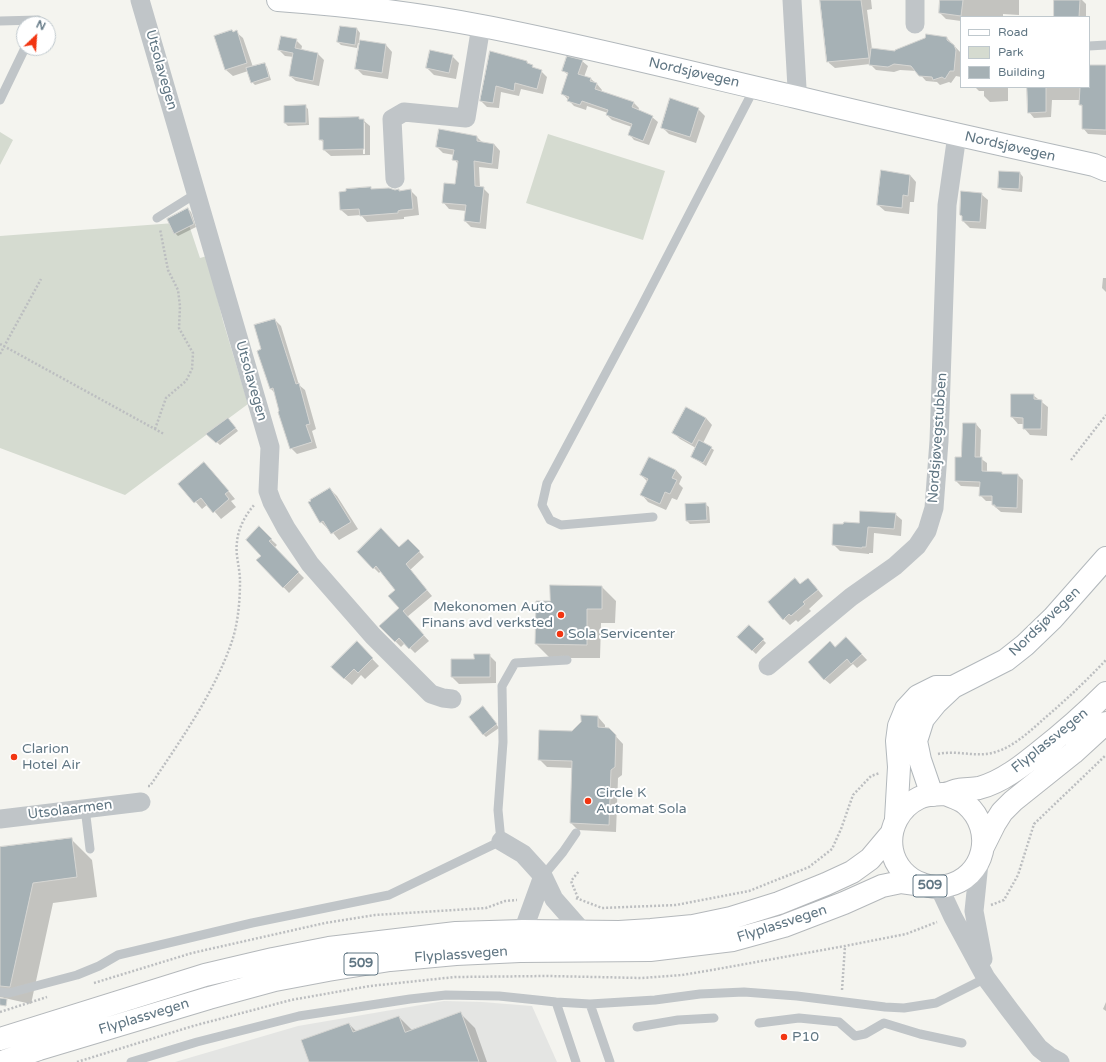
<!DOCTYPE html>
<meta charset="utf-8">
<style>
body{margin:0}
#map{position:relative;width:1106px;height:1062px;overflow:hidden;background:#f4f4ef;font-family:"Varela Round",sans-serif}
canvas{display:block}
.legend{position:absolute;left:960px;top:16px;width:130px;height:72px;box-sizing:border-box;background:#fff;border:1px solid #bfc8cd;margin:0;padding:5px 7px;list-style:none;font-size:12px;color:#607683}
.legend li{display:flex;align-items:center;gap:8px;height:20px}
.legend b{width:20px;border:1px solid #bfc8cd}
.north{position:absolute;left:16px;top:16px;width:40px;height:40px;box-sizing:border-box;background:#fff;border:1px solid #bfc8cd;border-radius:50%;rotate:25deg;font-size:11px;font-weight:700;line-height:16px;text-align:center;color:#607683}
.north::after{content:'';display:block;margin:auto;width:14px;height:18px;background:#f23511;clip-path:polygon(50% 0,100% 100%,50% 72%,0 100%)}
</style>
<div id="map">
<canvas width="1106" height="1062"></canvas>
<ul class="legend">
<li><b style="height:5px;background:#fff"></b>Road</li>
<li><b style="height:11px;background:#d5dbd0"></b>Park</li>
<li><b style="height:11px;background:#a6b1b5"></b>Building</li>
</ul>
<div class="north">N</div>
</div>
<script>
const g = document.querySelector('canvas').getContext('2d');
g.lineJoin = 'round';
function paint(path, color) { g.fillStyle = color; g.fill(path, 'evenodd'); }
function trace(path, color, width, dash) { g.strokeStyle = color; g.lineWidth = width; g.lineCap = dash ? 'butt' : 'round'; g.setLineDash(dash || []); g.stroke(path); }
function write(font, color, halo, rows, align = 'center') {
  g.font = font + ' "Varela Round",sans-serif'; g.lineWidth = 4; g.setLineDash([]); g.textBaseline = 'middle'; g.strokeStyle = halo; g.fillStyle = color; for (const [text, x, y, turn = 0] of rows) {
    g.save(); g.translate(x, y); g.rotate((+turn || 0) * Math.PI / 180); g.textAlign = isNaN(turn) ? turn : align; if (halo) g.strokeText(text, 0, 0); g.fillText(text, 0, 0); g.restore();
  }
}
paint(new Path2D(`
 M444,1001L482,1002L532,1006L557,1062H175L298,1026Z`), '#e4e5e3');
paint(new Path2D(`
 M0,132L13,140L0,165Z
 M548,134L665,171L643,240L526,203Z
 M188,222L200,258L207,256L223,321L248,404L125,495L0,448V236Z`), '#d5dbd0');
paint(new Path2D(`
 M821,0H871L872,9L867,10L872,49L896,52L947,38L961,53V77L956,76L951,83L949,82L940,85L937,82L926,81L917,71L900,70L894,72L876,70L870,64L835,68L829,63Z
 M941,0H1019V15L1003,14V17H961V21L946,19L940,13Z
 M1055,0H1082L1086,4V17H1056Z
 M341,27L357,29L360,33L359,41L386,45L392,52L388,79L363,75L356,68L360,43H358L357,48L341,45L338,42Z
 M233,32H236L243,38L253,67L264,64L267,67L271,80L255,85L252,82L248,71L233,76L226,70Z
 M296,40L302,46L301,51L318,54L324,60L319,86L296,81L290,76L294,57L285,56L279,50Z
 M490,53L527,62L536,69L541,71L547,77L543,94L521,89L519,96L501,92L499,108L487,107L481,101Z
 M452,56L459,63L456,79L434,75L427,68Z
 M582,61L588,66L584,77L591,79L597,84L602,90L601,92L634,103L639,108L638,111L652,117L658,122L649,145L634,140L629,134L632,127L612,120L607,115L608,113L587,106L586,110L574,106L562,93L568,75L563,70Z
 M1089,66H1106V135L1088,134L1083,128V107L1080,105V100H1052L1051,117L1034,118L1029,112L1028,87H1089Z
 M975,87H1008V101L990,102L984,96V91H979Z
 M305,106L308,109L309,125L288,126L285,123Z
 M698,109L705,116L696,143L669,134L662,127Z
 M360,120H363L370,126V155L331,156L324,150V143L320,139ZM363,123H365V154H363Z
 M440,131L477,137L483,143L494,144L500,151L498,169L479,167L480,188H483L489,194L486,229L471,227L465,221L466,211L449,209L443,202L456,185L458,164L454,159V155L443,153L437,147Z
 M1020,173L1023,177L1022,192L1002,190L999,187Z
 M910,175L916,182L914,202H910L909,214L885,211L878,205Z
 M370,188L372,190H399L401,192L411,191L417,197L419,215L404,217V219L367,222L361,215L348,216L341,210Z
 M981,194L988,200L986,229L970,228L963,221V217L961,215Z
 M188,209L191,212L196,227L178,236L175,233Z
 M1103,278H1106V292L1102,288Z
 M275,320L281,326L299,385L305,390L316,429L312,431L317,448L297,454L291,448L275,393L270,388L263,350Z
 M1033,395L1048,407L1047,436L1030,435L1024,428V424H1018L1012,417Z
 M706,418L712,425L703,443L714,450L706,466L692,457L696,448L680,439L673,432Z
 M231,422L238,431L220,445L208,434Z
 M976,424L981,430L980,458L987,463V472L1001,473L1003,475H1018L1023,480L1022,513L1001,512L993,505V501H986L980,495L981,487L961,486L956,481L962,458Z
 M211,470L235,499L231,501L236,507L221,519L208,504L202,509L180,484Z
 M676,470L682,477L679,484L683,488L677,500L672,498L666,510L648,502L642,495L648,482L641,475Z
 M330,489L337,496L358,529L339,540L329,528L328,529L321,522Z
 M705,504L709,507L710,523L690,524L687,521Z
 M895,514L902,520L901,536L874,533L873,553H869V554L840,551L833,544L860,524Z
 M259,528L277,545L274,548L304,578L289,593L258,560L262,556Z
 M408,540L424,557L410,570L432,596L407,617L429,641L415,653L405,643L401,647L380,626L400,608L397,590L381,571L379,573L358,552L400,549Z
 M801,585H814L823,596L809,609L811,611L798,622L796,620L790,625L784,619Z
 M602,587L616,601L615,623H601L600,658H550L536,644L551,602Z
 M749,626L766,643L756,654L738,637Z
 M357,643L379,666L365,679L361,675L352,685L339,674Z
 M851,643L867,660L857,668L853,664L830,684L824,679L835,648Z
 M489,655L496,662V683L459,684L452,677L475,660Z
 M486,710L499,728L486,737L483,734Z
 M598,717L605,725V729H609L623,744L622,775L618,778L616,832L578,830L571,823L573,768L547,767L539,759L572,732Z
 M71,839L92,860L97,897L53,903L31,1004L0,997V848Z
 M1106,1002V1011L1103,1009Z
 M461,1014L475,1028L487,1062H311L349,1024L357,1032L399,1017L413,1031Z`), '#0003');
const building = new Path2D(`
 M820,0H861L869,58L827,62Z
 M940,0H963L961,16L939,13Z
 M1054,0H1080L1079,17H1054Z
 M340,26L357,28L355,45L337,42Z
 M232,30L233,32L237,30L247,63L225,70L214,36Z
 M926,34L947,37V40L954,45L956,50L954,71H950L945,79L942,77L933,80L932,77L919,76L911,66L894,64L888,67L869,65L871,48L895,51V50L925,38Z
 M281,36L297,39L295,48L318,53L313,81L289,76L293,53L278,50Z
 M360,40L386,44L382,73L355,69Z
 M430,50L453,55L449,73L426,68Z
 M490,51L527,61V63L533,65L532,67L542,70L537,89L515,83L514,91L496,86L493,103L480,101Z
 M567,56L583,60L578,74L591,78L590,81L597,83L595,89L634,102L632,107L653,116L643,141L628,135L632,124L606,115L608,110L582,101L580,105L567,101L569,97L561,94L568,73L562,71Z
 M265,63L269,77L251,83L246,68Z
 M1089,65H1106V130L1082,129V105H1079L1080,87H1089Z
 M1027,87H1046V112L1028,113Z
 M670,98L699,108L690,137L661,128Z
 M306,105V123H284V106Z
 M359,117V119H364V149L323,150V140H319V118Z
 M439,129L477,136V141L494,144L492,164L474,161L475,186L484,187L480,223L464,221L466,205L442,203L444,183L455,184L458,161L452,160L454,150L436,147Z
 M881,170L910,175L908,196L903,195L902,208L877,205Z
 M999,171L1020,172L1019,189L998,188Z
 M371,187V189L389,188L395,190L399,189V191L411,189L413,209L401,210L398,211V213L360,216L359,209L340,210L339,192L346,191V189Z
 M961,191L982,193L980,222L962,221V216L960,215Z
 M188,208L194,224L174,234L167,219Z
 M275,319L296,384L299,383L310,424L306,425L312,442L290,449L278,412L279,411L273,388L270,389L257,351L261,349L254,325Z
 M1011,394H1034V399L1042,400L1041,429H1023V418L1011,417Z
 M686,407L706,418L692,444L672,433Z
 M228,418L236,428L216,443L206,434Z
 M963,423H976L975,457H982V471L1002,472V474H1018L1017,508L995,507V505H992V496H979L980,482L955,481V457H961Z
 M699,440L712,447L703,463L691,457Z
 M649,457L676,470L672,478L677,480L670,494L665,492L660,504L640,495L648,479L640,475Z
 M204,462L229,491L225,494L229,499L213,513L201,498L194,503L178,484Z
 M330,488L351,522L331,534L323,521L320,523L308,502L311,501L310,500Z
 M706,503L707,520L686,521L685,504Z
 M860,511L896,513L894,529L868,527L866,547H862V548L832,545L833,524H843L844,522L859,523Z
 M259,526L272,539L269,541L299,572L283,588L256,560L261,556L246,540Z
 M381,528L399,547L408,539L420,551L406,564L427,590L403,611L424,635L409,649L399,638L395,642L379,626L399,608L388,596L395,590L376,566L373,569L357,552Z
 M795,578L800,584L808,578L818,590L803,602L805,604L791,616L789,614L783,620L768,602Z
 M550,585L602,586V609H587V645L535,644L536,601H550Z
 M749,625L764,639L752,651L737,637Z
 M846,637L862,654L851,664L847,659L824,680L808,662L830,641L835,647Z
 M357,641L373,658L358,673L354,669L344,679L331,667Z
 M474,654H490V677H451V659H474Z
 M483,706L497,724L483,735L469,717Z
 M581,715L598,716V727L609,728L616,735L615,767L611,770L609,825L570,823L572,761L538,760L539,730L572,731L581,722Z
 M72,838L77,877L33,883L10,987L0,986V847Z
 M0,998L7,999L6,1006L0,1005Z
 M461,1012L479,1062H309L301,1040L349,1023L353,1032L399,1016L405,1032Z`);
paint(building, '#a6b1b5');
trace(building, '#d5d5d2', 1);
const secondary = new Path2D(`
 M278,0C346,5 414,13 482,26C587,46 691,73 796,97C895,121 994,143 1094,165L1106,170
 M932,795L920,760L916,741L923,719L936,703L953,687L1006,660L1025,645L1053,618L1106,558
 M896,819L899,767L897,741L899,726L906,709L918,696L936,687H953`);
const highway = new Path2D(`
 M945,794C952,797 960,799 966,804C996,830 985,878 946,886C939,887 929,887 922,884C907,879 895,866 892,850C888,828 900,807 919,798C927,794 935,795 943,794C948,794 953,791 958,790C964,789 972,789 979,788C990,785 1002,779 1011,773C1021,767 1029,760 1038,753C1062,734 1085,714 1106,693
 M983,847L995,823L1002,812L1013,801L1073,753L1106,723
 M0,1039L205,975L273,959L329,948L456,933L523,931L619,932L651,930L693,926L731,918L779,903L826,884L852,872L870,859L891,834
 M2,1062L39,1049L209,998L275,980L328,970L390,960L456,954L520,951L650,950L733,940L784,926L844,903L882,886L901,882L923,885`);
trace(secondary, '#b2b8bc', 24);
trace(highway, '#b4b8bb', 24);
trace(new Path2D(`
 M0,344L164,434
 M0,354L41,279
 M155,429L166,398L186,381L192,369L193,353L179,328L180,306L178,290L168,270L160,229
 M1071,460L1106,415
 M938,754C956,750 974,757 992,753C1013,748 1030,731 1046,717C1067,699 1087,680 1106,660
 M148,786H150C180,741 213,695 231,644C238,625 240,601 240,581C240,568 235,554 237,542C238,528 246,514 255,504
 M576,898L602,908L676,905L749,891L809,867L832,849L841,829L853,795L871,776L880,773
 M578,898L571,881L579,871
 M991,905L1004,900L1018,875L1034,824L1106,755
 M94,983L192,953L325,923L375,915L486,908L505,901L517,900
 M842,990L845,946
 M0,1012L47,997
 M77,1062L193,1026L291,1000L370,986L455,977L548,976L642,978L682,975L712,970L845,946L906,934L937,922`), '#bcbec0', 2.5, [2, 2]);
trace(new Path2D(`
 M0,21L38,20L36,24
 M1089,46L1106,45
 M0,100L25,48
 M157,218L197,193
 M653,517L561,525L550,520L542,505L547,483L640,309L755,87
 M85,808L90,849
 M543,876L563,852L576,833
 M0,992L9,993L77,975L99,966L118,955L252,923L389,895L501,841L498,810L503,742L502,686L515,663L567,660
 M556,1002L576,1062
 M590,1004L610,1062
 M759,1023L799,1018L839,1022L855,1036L865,1034L884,1023L920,1034L962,1043
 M637,1027L678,1020L714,1018
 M131,1062L197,1042L299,1016L410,999L446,995L499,996L556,1002L590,1004L655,1000L700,994L744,992L797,996L885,1007L904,1008L936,1003L986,978`), '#c0c5c8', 9);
trace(new Path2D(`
 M140,0L270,447L268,491L272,502L286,528L310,564L373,636L431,694L443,698L452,699
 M792,0L797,88L795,97
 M915,24V0
 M395,179L392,119L404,112L466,118L481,26
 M768,666L851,597L895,566L917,546L927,531L934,508L939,441L947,205L957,135
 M0,819L141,802
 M501,841L523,854L543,876
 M979,863L974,911L983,959
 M939,887L953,917L986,978L1009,1009L1039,1048L1049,1056L1060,1062
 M523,931L543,876L554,899L583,932`), '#c0c5c8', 19);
trace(secondary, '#fff', 22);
trace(highway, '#fff', 22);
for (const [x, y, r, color] of [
 [561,615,4,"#f23511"],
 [560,634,4,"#f23511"],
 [14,757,4,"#f23511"],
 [588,801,4,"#f23511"],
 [784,1037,4,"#f23511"]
]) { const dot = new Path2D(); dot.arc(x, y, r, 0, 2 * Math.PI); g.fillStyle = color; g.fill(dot); trace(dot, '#fff', 1.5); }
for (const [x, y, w] of [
 [930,886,34],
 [361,964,34]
]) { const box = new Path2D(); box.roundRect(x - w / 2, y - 11, w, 22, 3); g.fillStyle = '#fff'; g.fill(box); trace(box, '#607683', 1); }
write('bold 13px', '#607683', null, [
 ["509",930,886],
 ["509",361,964]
]);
write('14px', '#607683', '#fff', [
 ["Utsolavegen",161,70,74],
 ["Nordsjøvegen",694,73,13],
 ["Nordsjøvegen",1010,147,13],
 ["Utsolavegen",251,381,74],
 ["Nordsjøvegstubben",938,438,-86],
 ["Nordsjøvegen",1045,622,-44],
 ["Flyplassvegen",1050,741,-39],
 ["Utsolaarmen",70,810,-7],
 ["Flyplassvegen",782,924,-18],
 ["Flyplassvegen",461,955,-4],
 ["Flyplassvegen",144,1017,-17]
]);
write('14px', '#607683', '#fff', [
 ["Mekonomen Auto",553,607,"right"],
 ["Finans avd verksted",553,623,"right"],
 ["Sola Servicenter",568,634],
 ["Clarion",22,749],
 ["Hotel Air",22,765],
 ["Circle K",596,793],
 ["Automat Sola",596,809],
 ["P10",792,1037]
], 'left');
</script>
